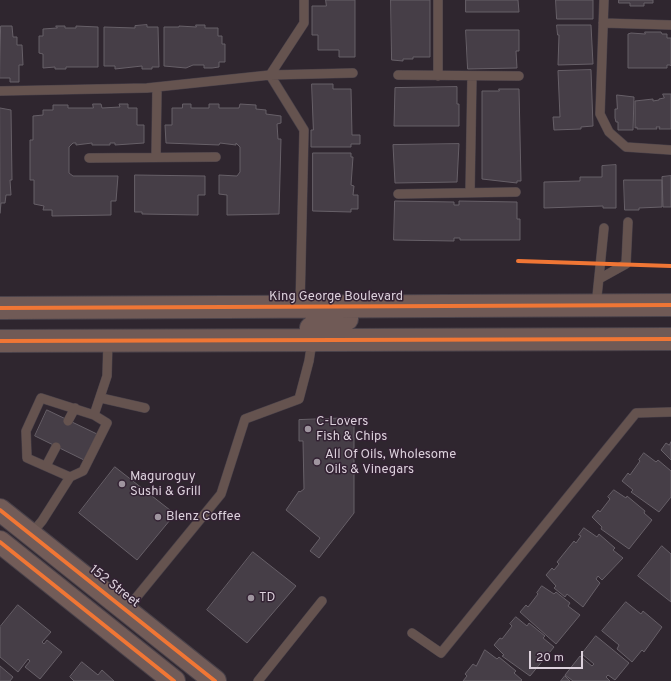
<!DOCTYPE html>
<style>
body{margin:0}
#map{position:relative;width:671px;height:681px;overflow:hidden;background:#2f262f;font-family:Overpass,sans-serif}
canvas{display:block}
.scale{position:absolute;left:529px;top:651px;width:54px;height:18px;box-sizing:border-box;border:2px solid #dcd1dc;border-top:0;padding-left:5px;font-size:12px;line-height:14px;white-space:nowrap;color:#dcd1dc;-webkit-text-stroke:3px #323;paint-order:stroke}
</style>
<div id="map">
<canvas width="671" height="681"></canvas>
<div class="scale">20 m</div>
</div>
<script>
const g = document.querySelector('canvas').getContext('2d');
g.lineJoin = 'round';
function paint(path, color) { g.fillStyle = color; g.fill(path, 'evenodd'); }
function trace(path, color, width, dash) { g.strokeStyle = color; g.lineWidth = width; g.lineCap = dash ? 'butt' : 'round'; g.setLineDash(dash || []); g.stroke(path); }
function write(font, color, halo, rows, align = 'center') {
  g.font = font + ' Overpass,sans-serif'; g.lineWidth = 3; g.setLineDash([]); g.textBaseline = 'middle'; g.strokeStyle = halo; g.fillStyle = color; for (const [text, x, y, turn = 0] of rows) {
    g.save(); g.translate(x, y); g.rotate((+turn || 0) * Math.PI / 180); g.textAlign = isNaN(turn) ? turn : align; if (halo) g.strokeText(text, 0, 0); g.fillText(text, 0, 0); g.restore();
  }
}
const building = new Path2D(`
 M326,0H355V57H339V50H318V35H312V6H326Z
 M391,0H430V57H413V59H403V61L392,60Z
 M466,0H518L519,12H466Z
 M556,0H593V19H557Z
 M619,0H653V3H644V6H630V3H619Z
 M147,25V27H158L159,67H152V69H142V66L115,69V66H104V27L135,28V26Z
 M196,25H205V28H218V36H222V44H225V62H219V67L212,68H204V65H193L186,68L164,66V27H179V26L196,27Z
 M557,25H591L593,64L558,65L559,35H558Z
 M1,26H12L13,37H17V45H22L23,65H19V82H10V78H0Z
 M56,26H65V28H76V26L98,27V67H66V69H55V67L43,68V54L39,53V36H43V29L57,28Z
 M466,30H519V51H516L517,68L468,69Z
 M645,32H661L662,34H667V38H671V66L670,65H667V68H628V34L631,33L645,34Z
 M591,70L593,126L581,127V129L554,130L553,117H560L558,71Z
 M312,84H333V89H351L352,135H360V144H351V147H311V130H313Z
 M457,87V104H459V126H394L395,88Z
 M499,89H519L521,181H517V183L482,179V91H499Z
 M663,94H671V129H659L660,127H656L657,129H637V127L635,128V101L653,99V101L659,100V99L664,98Z
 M617,95L634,97L633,130H618V122H616L615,118V109H617Z
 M93,104H101L102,108L120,107L119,104H128V108H137V125H144V143L115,145V143H110V145H92V143L76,145V143H73L69,147V173L73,176H118L116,201H111V215L52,216V210H43L44,206L34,204V180H30V140H33V116L43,115V110H53V105H68V108H93Z
 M183,104H191V108H209V104H219V108H239L240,104L256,105V109L266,110V114L281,116V123L277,124L278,139H281L279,214L227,215V195L219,194V175L237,176L240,172V147L236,143V145L220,143L219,145L166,143L165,125H172V108H182Z
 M0,108L11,110L12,180H10L11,195H6L5,203H1L0,213Z
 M459,144L457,182L395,183L393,145Z
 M313,153H351V157H353L351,185L354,186L353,195H358V209H351V212L313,211Z
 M616,165V208H603V206L544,208V182L580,181V177H602V166Z
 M135,175L205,176V195H198V215L142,214V212H135Z
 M671,176V207H663L662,177Z
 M624,180H662V207L639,208V210H625Z
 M395,201L454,202V205H459V201L517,202V219H520V240H460V238H454V241L394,240Z
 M47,410L97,434L84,460L35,436Z
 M354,418V513L319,558L310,551L320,538L286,510L299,491L300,492L304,489L303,441H299V420Z
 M671,442V460L661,450L666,443L669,445Z
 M644,453L656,462L658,460L671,471V497L659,512L631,492L633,490L622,481L628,473L630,475L640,461L639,460Z
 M115,467L175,514L137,560L79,513Z
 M614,490L626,498L627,496L645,511L644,513L652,520L629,549L601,529L602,527L592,517L598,510L600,512L610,499L608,497Z
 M584,528L597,537L599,534L615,548L613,550L623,558L602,580L598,576L596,579L600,583L583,607L567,594L565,597L554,588L556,586L546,575L552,568L554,570L559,564L557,562L574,541L576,543L581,536L579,535Z
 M662,546L671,554V602L638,576Z
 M253,552L296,586L247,643L207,610Z
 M542,586L554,594L556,592L570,603L568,606L580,615L556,644L520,612L526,605L528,607L538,594L537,593Z
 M626,602L641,614L643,611L662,627L644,652L642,650L632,662L617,649L619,645L602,631Z
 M18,605L51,632L42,642L44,644L47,640L62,652L40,679L25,667L30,661L28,659L18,672L0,657V627Z
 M516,617L527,626L529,623L545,636L543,638L554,647L530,676L502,656L504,655L494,645L500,638L502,639L512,626L510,624Z
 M596,636L629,663L615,680L608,675L606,677L610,681H573L565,675L580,656L592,666L594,664L582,654Z
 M485,650L497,659L499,657L516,671L514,673L522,680L521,681H463L467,676L465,674L473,664L476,666Z
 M82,662L98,675L102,670L114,681H74L70,677Z
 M0,666L13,677L10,681H0Z
 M565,676L570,681H561Z`);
paint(building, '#463e47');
trace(building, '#676068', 1);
const lane = new Path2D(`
 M438,0V76
 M604,0L600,114L609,132L626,147L671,150
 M603,23L671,25
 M398,75L519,76
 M0,91L147,88L270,75L353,73
 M156,157L157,88
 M89,158L216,157
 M470,193L472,76
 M398,194L516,192
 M599,279L626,264L628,222
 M596,306L604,228
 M300,307L304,130L270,75L304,23V0
 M101,398L145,408
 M68,421L75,408
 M46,466L56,447
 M70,477L83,471L107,423L94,415
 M31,534L42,521L70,477L27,458L26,431L41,398L94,415L107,376L108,341
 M126,610L221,494L245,419L299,399L309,361L312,341
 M412,633L441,653L636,413L671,412
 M258,681L322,601`);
const secondary = new Path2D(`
 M0,510L215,681
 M0,542L174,681`);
const primary = new Path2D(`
 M0,308L671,305
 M0,341L671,339
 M312,341L311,328L318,322L347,319`);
trace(lane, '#4a424a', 10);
trace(secondary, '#4a424a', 24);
trace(primary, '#4a424a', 24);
trace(lane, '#65534f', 9);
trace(secondary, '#725c58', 22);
trace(primary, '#705a56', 22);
trace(new Path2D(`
 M518,261L671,266
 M0,308L671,305
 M0,341L671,339
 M0,510L215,681
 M0,542L174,681`), '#f07635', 4);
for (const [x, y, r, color] of [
 [308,429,4,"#9f959f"],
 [317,462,4,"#9f959f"],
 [122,484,4,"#9f959f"],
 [158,517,4,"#9f959f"],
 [251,598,4,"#9f959f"]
]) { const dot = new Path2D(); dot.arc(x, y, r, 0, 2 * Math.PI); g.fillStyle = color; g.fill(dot); trace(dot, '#323', 1.5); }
write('13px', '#dcd1dc', '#323', [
 ["King George Boulevard",336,297],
 ["152 Street",114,587,38]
]);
write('13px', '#dcd1dc', '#323', [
 ["C-Lovers",316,422],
 ["Fish & Chips",316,437],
 ["All Of Oils, Wholesome",325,455],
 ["Oils & Vinegars",325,470],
 ["Maguroguy",130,477],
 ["Sushi & Grill",130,492],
 ["Blenz Coffee",166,517],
 ["TD",259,598]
], 'left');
</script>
